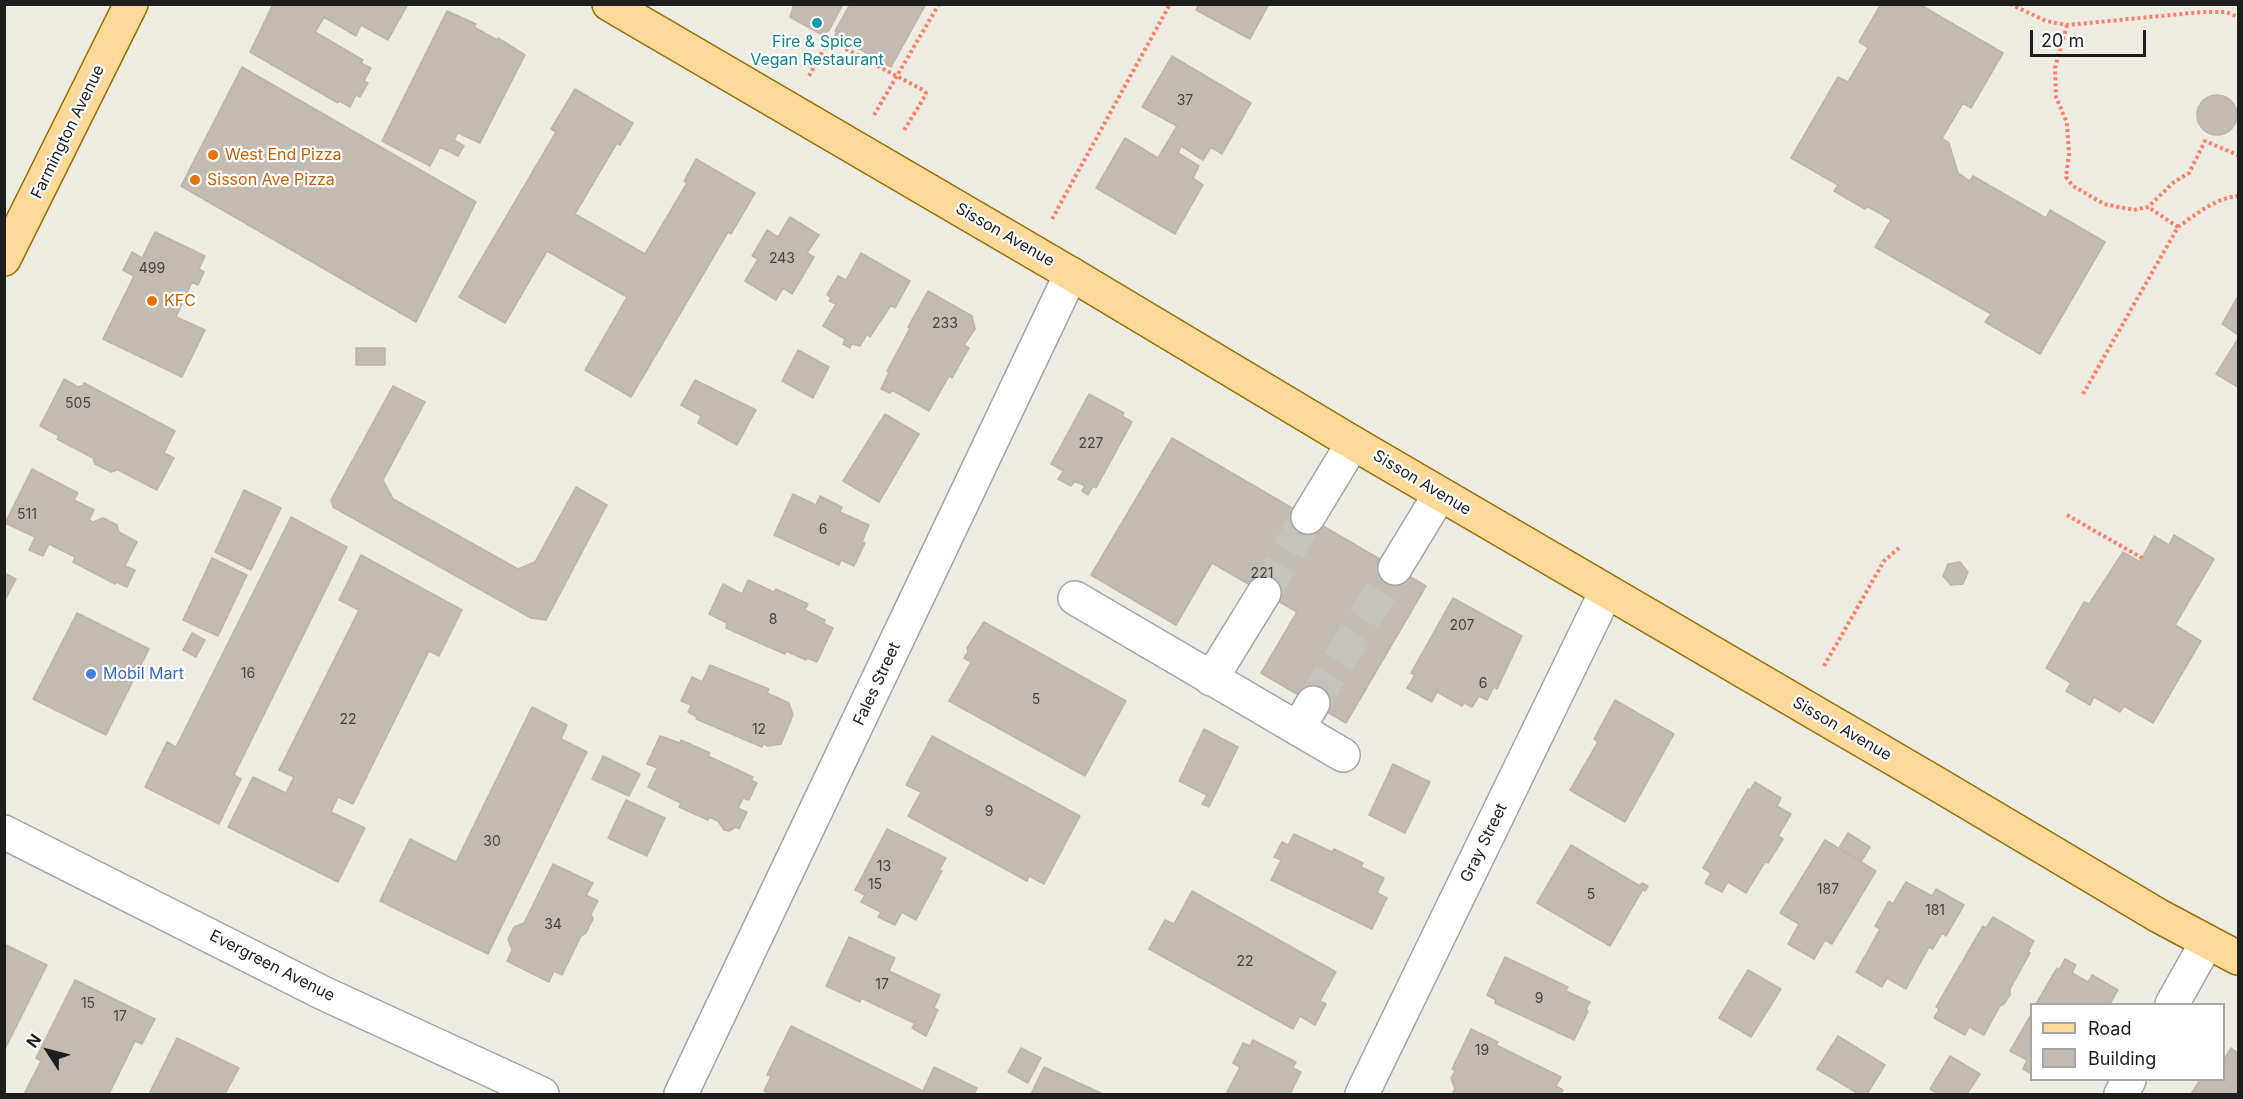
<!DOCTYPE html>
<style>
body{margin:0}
#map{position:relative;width:2243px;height:1099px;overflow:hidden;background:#eeebe2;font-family:Inter,sans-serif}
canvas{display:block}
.frame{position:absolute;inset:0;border:6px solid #1d1d1d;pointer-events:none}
.legend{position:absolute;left:2030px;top:1003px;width:195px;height:78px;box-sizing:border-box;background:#fff;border:2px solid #a5a5a5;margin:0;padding:8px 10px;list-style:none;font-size:18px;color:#1d1d1d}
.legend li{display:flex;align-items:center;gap:12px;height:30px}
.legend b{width:30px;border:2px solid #a5a5a5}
.north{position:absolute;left:18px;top:1021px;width:60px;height:60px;-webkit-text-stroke:4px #fff;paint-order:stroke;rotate:306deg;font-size:16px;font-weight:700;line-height:24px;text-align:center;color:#1d1d1d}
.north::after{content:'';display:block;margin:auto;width:21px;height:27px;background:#1d1d1d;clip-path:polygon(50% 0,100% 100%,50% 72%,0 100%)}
.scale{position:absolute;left:2030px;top:30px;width:116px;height:27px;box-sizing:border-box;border:3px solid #1d1d1d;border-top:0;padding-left:8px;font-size:18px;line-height:21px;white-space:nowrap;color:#1d1d1d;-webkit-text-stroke:4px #fff;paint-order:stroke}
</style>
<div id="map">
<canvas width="2243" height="1099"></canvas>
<div class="frame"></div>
<ul class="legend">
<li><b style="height:8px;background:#fcd999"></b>Road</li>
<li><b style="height:16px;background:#c3bab2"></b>Building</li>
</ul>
<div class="north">N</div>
<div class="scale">20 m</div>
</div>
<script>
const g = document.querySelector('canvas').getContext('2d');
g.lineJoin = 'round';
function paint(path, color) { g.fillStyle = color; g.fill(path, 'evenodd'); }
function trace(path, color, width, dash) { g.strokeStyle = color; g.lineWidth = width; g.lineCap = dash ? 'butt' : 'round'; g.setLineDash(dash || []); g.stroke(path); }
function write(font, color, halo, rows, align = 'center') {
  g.font = font + ' Inter,sans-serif'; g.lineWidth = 4.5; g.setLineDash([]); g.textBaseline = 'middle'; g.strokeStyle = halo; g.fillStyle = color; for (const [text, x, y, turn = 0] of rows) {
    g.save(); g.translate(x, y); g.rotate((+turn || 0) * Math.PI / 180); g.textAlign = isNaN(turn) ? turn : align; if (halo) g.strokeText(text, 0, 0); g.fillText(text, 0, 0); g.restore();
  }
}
const building = new Path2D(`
 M273,4H408L388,40L361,25L356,36L324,17L315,32L363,60L361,63L371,68L364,81L368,83L360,97L356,95L350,107L339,101L338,103L250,52Z
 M794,4H843L829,31L828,30L824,36L790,17Z
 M850,4H926L891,67L835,35L837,32L835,31Z
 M1199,4H1269L1250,39L1196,10Z
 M1881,4H1919L2003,53L1971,108L1963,103L1942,138L1949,143L1958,173L1970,181L1973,176L2046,218L2050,210L2105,242L2040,354L1985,322L1991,314L1875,247L1891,220L1867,206L1865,209L1834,191L1838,185L1791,158L1838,77L1848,82L1868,48L1859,42Z
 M447,11L476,24L474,27L497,40L498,38L525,55L480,143L458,133L454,140L464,146L458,156L440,147L430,166L382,141Z
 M1172,56L1251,103L1222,154L1211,147L1203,160L1181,146L1178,153L1199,166L1193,178L1203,185L1175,234L1096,188L1125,138L1158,158L1177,126L1142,107Z
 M242,67L476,202L416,322L181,186Z
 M575,89L633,123L620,145L617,143L575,214L645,254L687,183L684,181L696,159L755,193L731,234L728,232L631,397L585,370L627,297L547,251L505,323L459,297L556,132L551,129Z
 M2197 115a20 20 0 1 1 40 0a20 20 0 1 1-40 0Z
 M790,217L819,235L807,253L814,257L792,294L783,288L776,300L745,281L758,259L752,256L767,230L778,237Z
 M155,232L205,256L199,269L204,272L198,285L192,282L176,317L205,330L182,377L103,339L134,276L123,270L132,252L142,258Z
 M861,253L910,281L895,308L891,305L870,337L867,334L860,346L852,344L850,348L843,344L845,339L823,326L836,304L829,301L831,298L827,295L838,276L846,280Z
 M928,291L972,316L975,329L964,345L969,348L952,378L949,376L929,411L892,390L890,393L881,389L889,372L887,371L910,328L908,327Z
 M2238,296V335L2222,324Z
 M2238,339V387L2216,374Z
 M356,348H385V365H356Z
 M798,350L829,367L813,398L782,381Z
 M64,379L78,387L84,385V383L175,431L164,453L174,458L157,490L118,470L111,472L95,464L93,458L57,439L59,436L40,426Z
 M695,380L756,410L737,445L698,423L701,416L681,405Z
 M393,386L425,402L383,480L393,499L518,569L535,562L576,487L607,505L546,620L531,618L333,507L331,500Z
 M1089,394L1124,413L1122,416L1132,422L1096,488L1093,486L1088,495L1082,491L1085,486L1075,481L1071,486L1058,479L1064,471L1051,464Z
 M885,414L919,434L879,502L843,481Z
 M1172,438L1426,586L1346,723L1261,673L1297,612L1264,593L1212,563L1176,625L1091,575Z
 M32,469L78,493L74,500L94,510L89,520L93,522L103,518L117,525L119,532L137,542L125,566L135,570L127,587L116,582L115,584L73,562L75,557L49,544L43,556L29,550L35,537L5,523Z
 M244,490L281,508L251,570L215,552Z
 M793,494L816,505L820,496L842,507L840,512L869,525L862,542L865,543L854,566L841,560L839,565L774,535Z
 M291,517L347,547L234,775L241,779L219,824L145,787L167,742L176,747Z
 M2174,535L2214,559L2175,625L2201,641L2153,723L2124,706L2120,712L2094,697L2090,705L2066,691L2071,683L2046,668L2084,602L2089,604L2123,552L2140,562L2154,536L2169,545Z
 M361,555L462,610L439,656L429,651L353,804L338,797L331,812L365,828L338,882L228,827L253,777L286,793L294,777L279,770L359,610L339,600Z
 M212,558L247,575L218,636L183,620Z
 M1960,562L1968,572L1963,584L1951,585L1943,576L1948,564Z
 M4,573L16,579L4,602Z
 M748,580L774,592L776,589L808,604L805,610L825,620L823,623L833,628L817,662L807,658L806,660L786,651L785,654L755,641L726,628L727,623L709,614L723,584L742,594Z
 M1453,598L1522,636L1497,689L1494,687L1487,700L1479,696L1472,707L1464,703L1462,706L1437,692L1432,702L1407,688L1415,675L1411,673Z
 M77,613L149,649L106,735L33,699Z
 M984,622L1126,701L1085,776L949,701L971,662L964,658L968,652L967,648Z
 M192,633L205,640L196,657L183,650Z
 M710,665L769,689L767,693L789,703L793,715L781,744L768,746L763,744L762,747L696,719L697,717L688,712L691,705L681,701L692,677L702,682Z
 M1615,700L1674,734L1625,822L1570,790L1598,742L1594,739Z
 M532,707L567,725L561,739L587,752L488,954L380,901L410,839L456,862Z
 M1204,729L1238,747L1209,807L1202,804L1207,795L1179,781Z
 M660,736L680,743L681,740L710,753L708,756L753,777L751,780L757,783L749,800L743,798L738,808L747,812L739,829L736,827L729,831L724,830L718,821L709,817L708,820L679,807L681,803L648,787L657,768L647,764Z
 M932,736L1080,816L1044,884L1029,876L1027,881L908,816L921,792L906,785Z
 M603,756L640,774L629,796L592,779Z
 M1393,764L1430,782L1405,833L1369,815Z
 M1755,782L1781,798L1777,806L1791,814L1778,836L1783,839L1768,863L1765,862L1746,893L1728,882L1722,892L1705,883L1711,873L1703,868L1748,789L1750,790Z
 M626,800L665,818L647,856L608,838Z
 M887,829L946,858L939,870L942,871L916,920L902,912L895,925L878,917L881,912L861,902L865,895L855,890Z
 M1848,833L1870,847L1861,862L1839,848Z
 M1294,834L1332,852L1334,849L1363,863L1361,867L1384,878L1377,893L1387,898L1372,929L1271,880L1281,860L1274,857L1282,842L1288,845Z
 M1825,840L1876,871L1832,944L1825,940L1814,959L1788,944L1799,924L1780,913Z
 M1571,845L1640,886L1642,883L1648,886L1645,891L1643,889L1610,946L1537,903Z
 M553,864L593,883L586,895L598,901L591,914L593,919L586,933L581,936L562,975L554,971L549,982L507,961L512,950L508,939L514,927L524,923Z
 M1906,882L1932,896L1936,889L1964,905L1946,936L1942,933L1933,949L1929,947L1906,989L1887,978L1882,987L1856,972L1880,929L1875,926L1889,901L1893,904Z
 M1192,891L1336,972L1320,1001L1326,1004L1315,1025L1300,1016L1293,1029L1149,949L1165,920L1174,924Z
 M1993,917L2034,941L2028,952L2030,953L2010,989V995L2004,1004L2000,1006L1984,1035L1969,1027L1965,1035L1934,1018L1939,1009L1936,1007L1983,926L1986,928Z
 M849,937L895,958L889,971L940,995L934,1008L938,1010L926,1036L912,1028L917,1019L914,1023L861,998L860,1002L826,986Z
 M4,944L47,965L4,1051Z
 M1505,957L1568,987L1566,991L1590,1002L1586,1010L1588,1011L1574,1040L1495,1003L1496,1000L1487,995Z
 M2065,959L2076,965L2072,973L2088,982L2092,975L2118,990L2110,1004H2036L2057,968L2059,970Z
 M1748,970L1781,989L1751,1037L1719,1018Z
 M75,980L155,1019L142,1044L135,1041L109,1094H24L41,1061L36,1058Z
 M2032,1013V1074L2023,1069L2027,1060L2010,1051Z
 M791,1026L923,1091L934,1067L977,1088L974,1094H771L764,1091L771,1076L767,1075Z
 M1471,1029L1498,1042L1496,1045L1561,1077L1556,1086L1563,1090L1561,1094H1452L1455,1089L1451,1078L1455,1071L1452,1069Z
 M1838,1036L1885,1065L1867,1094H1859L1817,1069Z
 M177,1038L239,1068L225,1094H149Z
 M1253,1040L1296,1062L1293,1068L1301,1072L1290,1094H1226L1240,1067L1233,1063L1243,1043L1250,1046Z
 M1021,1048L1041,1058L1028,1083L1008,1072Z
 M2231,1048L2238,1053V1094H2191L2200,1080H2224V1060Z
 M1950,1056L1980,1074L1967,1094H1939L1930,1089Z
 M1044,1067L1103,1094H1031Z`);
paint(building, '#c3bab2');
trace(building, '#c0b3a5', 1.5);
trace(new Path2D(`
 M1264,593L1308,517
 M1313,703L1395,568`), '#c4c2bb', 33, [33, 16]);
const minor = new Path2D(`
 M1308,517L1353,443
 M1395,568L1440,494
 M1075,598L1343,755
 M1211,679L1264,593
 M1298,729L1313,703
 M4,832L323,993L542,1094
 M2172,1004L2207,942
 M681,1094L1071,274
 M1362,1094L1606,592
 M2121,1094L2129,1080`);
const major = new Path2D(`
 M609,4L1071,274L1353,443L1932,781L2159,916L2238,958
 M4,259L131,4`);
trace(minor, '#a4a4a4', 36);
trace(major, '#956f00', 36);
trace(new Path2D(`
 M2010,4L2046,21L2067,25L2202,12H2226L2238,17
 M2067,25L2055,68L2056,97L2067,123L2069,154L2066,177L2073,186L2104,204L2134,210L2148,207L2174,182L2189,173L2205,141L2238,155
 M809,76L829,40L923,90L926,93L925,96L903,132
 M874,115L939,4
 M1052,219L1170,4
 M2178,227C2196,214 2216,198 2238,196
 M2083,394L2178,227L2148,207
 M2067,515L2142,558
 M1824,666L1884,561L1900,547`), '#fb8167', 4, [3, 3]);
trace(minor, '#fff', 33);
trace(major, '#fcd999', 33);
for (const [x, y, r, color] of [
 [817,23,6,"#0f9aa8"],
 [213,155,6,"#e8710a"],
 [195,180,6,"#e8710a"],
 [152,301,6,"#e8710a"],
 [91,674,6,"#3f7fe0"]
]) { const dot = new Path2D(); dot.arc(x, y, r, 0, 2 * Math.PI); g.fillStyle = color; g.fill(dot); trace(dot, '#fff', 2); }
write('14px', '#464442', null, [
 ["37",1185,101],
 ["243",782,259],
 ["499",152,269],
 ["233",945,324],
 ["505",78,404],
 ["227",1091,444],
 ["511",27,515],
 ["6",823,530],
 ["221",1262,574],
 ["8",773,620],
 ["207",1462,626],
 ["16",248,674],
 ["6",1483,684],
 ["5",1036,700],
 ["22",348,720],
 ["12",759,730],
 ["9",989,812],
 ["30",492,842],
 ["13",884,867],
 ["15",875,885],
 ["187",1828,890],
 ["5",1591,895],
 ["181",1935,911],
 ["34",553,925],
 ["22",1245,962],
 ["17",882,985],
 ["9",1539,999],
 ["15",88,1004],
 ["17",120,1017],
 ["19",1482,1051]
]);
write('16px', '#0d838f', '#fff', [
 ["Fire & Spice",817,42],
 ["Vegan Restaurant",817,60]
]);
write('16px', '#1d1d1d', '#fff', [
 ["Farmington Avenue",68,132,-64],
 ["Sisson Avenue",1005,235,30],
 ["Sisson Avenue",1422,483,31],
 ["Fales Street",877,684,-65],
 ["Sisson Avenue",1842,729,30],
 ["Gray Street",1484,843,-64],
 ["Evergreen Avenue",272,966,27]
]);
write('16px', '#c56008', '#fff', [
 ["West End Pizza",225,155],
 ["Sisson Ave Pizza",207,180],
 ["KFC",164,301]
], 'left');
write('16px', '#366cbe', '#fff', [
 ["Mobil Mart",103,674]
], 'left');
</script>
